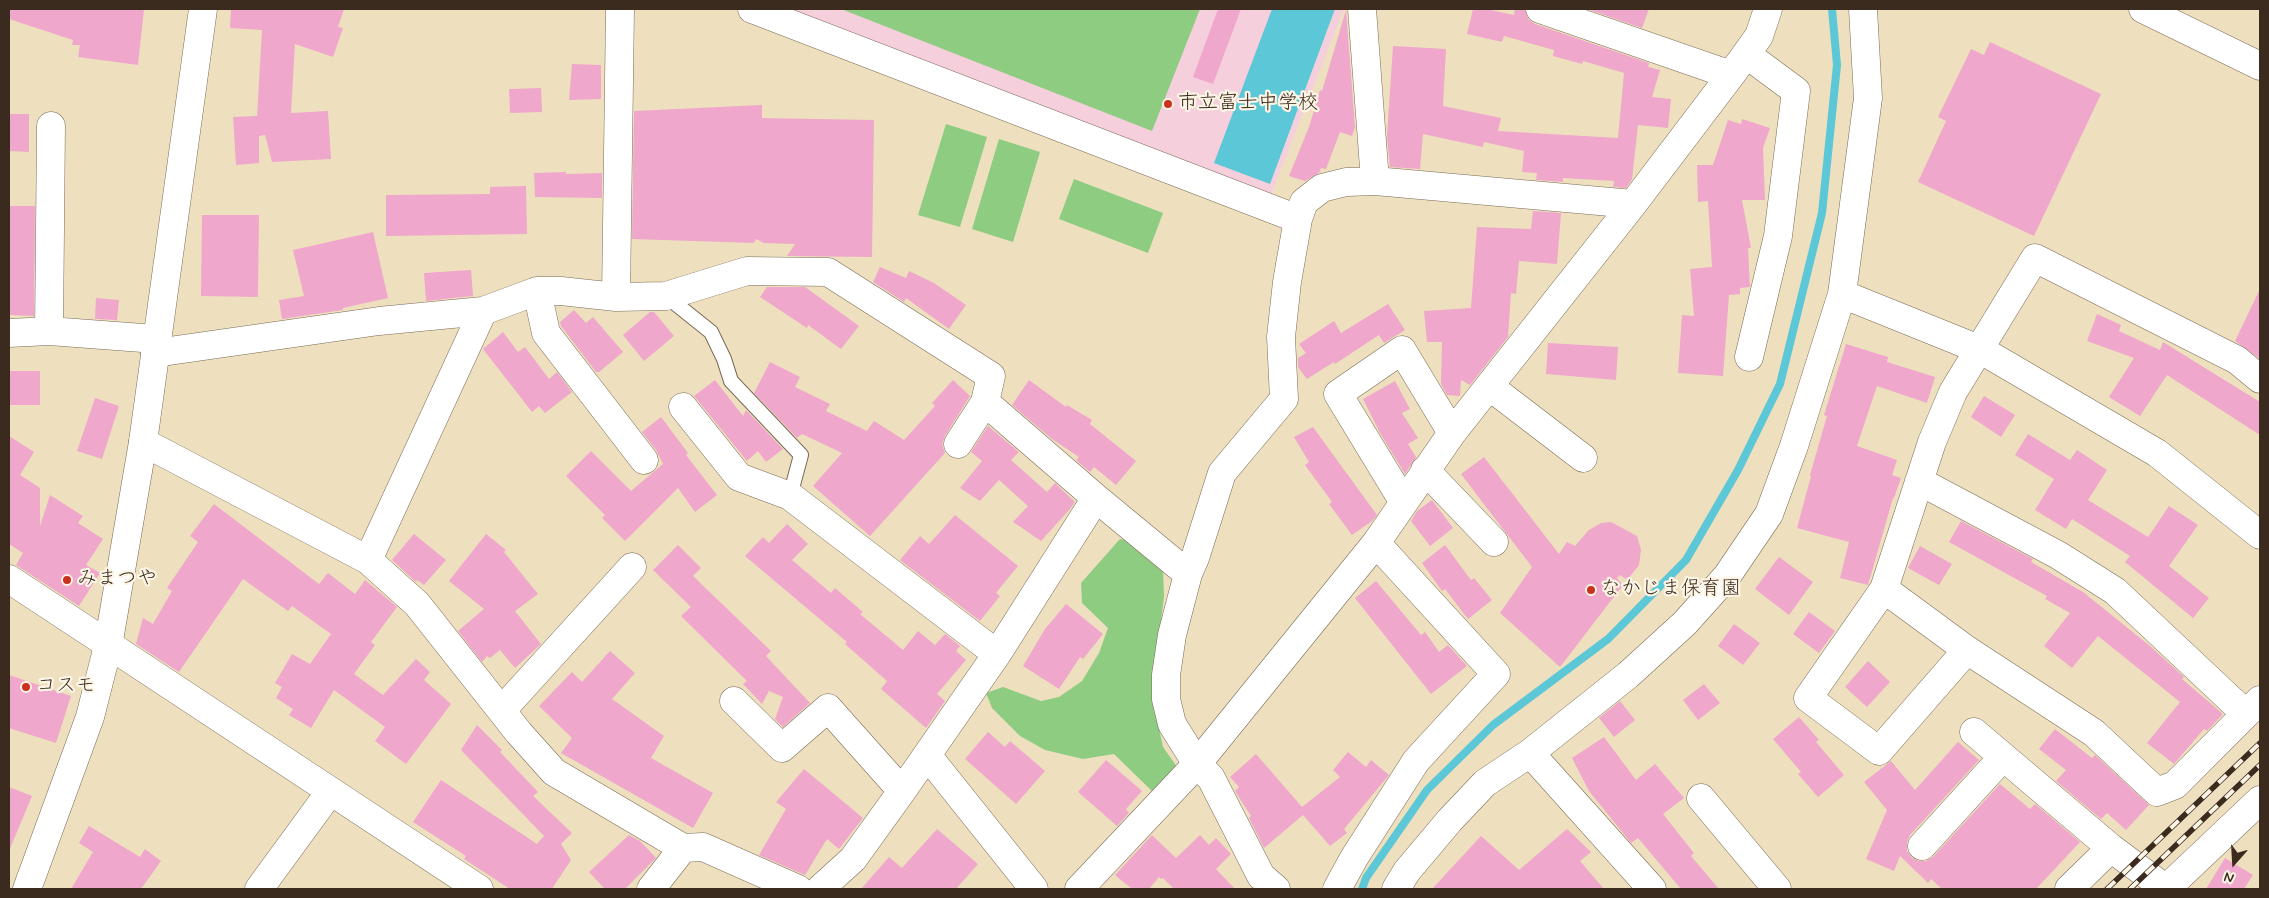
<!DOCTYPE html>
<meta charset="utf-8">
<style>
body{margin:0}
#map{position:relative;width:2269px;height:898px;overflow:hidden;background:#eee0be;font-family:Mynerve,sans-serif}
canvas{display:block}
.frame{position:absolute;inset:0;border:10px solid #3b2a1e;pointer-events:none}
.north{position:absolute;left:2209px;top:838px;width:50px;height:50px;-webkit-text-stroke:4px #fcf5e5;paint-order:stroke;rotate:199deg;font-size:14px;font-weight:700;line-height:20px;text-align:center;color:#3b2a1e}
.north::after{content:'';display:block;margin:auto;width:18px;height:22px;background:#3b2a1e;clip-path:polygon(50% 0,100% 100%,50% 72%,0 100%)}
</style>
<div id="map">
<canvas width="2269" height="898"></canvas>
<div class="frame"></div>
<div class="north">N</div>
</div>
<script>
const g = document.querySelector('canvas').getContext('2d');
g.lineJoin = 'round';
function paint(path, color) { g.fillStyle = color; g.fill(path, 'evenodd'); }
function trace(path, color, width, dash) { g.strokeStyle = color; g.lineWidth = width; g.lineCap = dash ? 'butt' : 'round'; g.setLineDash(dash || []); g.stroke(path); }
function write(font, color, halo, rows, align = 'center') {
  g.font = font + ' Mynerve,"Klee One",sans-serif'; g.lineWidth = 4.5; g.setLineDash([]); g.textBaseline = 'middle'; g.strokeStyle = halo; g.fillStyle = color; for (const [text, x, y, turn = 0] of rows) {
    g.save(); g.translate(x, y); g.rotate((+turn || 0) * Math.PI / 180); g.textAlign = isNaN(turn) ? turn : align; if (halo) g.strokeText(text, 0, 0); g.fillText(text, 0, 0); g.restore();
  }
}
paint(new Path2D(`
 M790,9H1344L1269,200Z`), '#f5cfdb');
paint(new Path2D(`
 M841,9H1200L1152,131Z
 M946,124L987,137L960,227L918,215Z
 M999,139L1040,152L1013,242L972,229Z
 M1074,179L1163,213L1148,253L1059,219Z
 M1120,539L1138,543L1163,570L1164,597L1156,661L1155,710L1163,747L1180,771L1155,794L1114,754L1083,759L1045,750L1020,736L992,708L986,693L1003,687L1041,701L1059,697L1082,681L1099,653L1108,628L1082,603L1081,583Z`), '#8ecc82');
paint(new Path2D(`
 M1272,9H1335L1270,184L1214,163Z`), '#5cc7d6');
trace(new Path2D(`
 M1362,889L1366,878L1427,790L1493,725L1608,639L1686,560L1738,470L1780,384L1822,213L1837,65L1832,9`), '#5cc7d6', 8);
paint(new Path2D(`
 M9,9H144L138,65L78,57L80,45H72L73,40L9,19Z
 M231,9H344L338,27L343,28L333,57L295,44L291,113L328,111L331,159L272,162L265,135L259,136V163L236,165L233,117L257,116L262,30L230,28Z
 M1218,9H1241L1213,84L1193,77Z
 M1473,9H1486L1514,15L1515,9H1525L1528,19L1535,24L1649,63L1648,67L1660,70L1652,97L1671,99L1668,128L1638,125L1632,179L1626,188L1613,187L1614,181L1563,178V182L1536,180L1537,173L1522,172L1524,151L1484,142L1483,147L1423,134L1420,169L1390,167L1387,136L1393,46L1446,49L1443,106L1501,118L1498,131L1618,138L1624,73L1583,61L1582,64L1553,56L1554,50L1504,36L1502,42L1467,34Z
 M1587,9H1649L1642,28Z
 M1346,10L1355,127L1352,136L1340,132L1326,169L1321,168L1319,173L1305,181L1289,176L1309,127L1320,90L1322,91Z
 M1990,42L2101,94L2034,236L1918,182L1946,121L1938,117L1971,49L1984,55Z
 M572,64L601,65V99L569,100Z
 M541,88L542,112L510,113L509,89Z
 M762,105V118L874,120L872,257L787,256L795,244L764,243L756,239L754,243L632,239L634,111Z
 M9,114H29V152L9,151Z
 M1742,119L1770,128L1763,148L1765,200H1742L1751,248H1748L1750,287L1740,288V294L1729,295L1723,376L1678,373L1682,315L1694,316L1690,269L1712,267L1708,201L1698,202L1697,165H1713L1728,120L1741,124Z
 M566,172V174L602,173V198L535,197L534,173Z
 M526,186L527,234L386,236V195L490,194V187Z
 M9,206H35L34,316L9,315Z
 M1533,211L1561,213L1557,264L1519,261L1516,294L1511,293L1508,337L1470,385L1461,380L1460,396L1447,395L1441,384L1442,342H1427L1424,311L1471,308L1477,227L1531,229Z
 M202,215H259L258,297L201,296Z
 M373,232L388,298L343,308V310L282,319L279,300L304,296L293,250Z
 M880,267L906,278L909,271L934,283L966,305L949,329L906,298L904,302L873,282Z
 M471,270L473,296L426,301L424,273Z
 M767,287H805L859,326L841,349L808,325L807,328L760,297Z
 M2260,289V359L2235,341Z
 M96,298L119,300L117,320L95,319Z
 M1388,304L1405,330L1384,343L1379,335L1335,364L1334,362L1307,379L1298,367V358L1306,353L1299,344L1334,321L1341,333Z
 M574,310L586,323L593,317L623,352L599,372H596L561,326L560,322Z
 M650,312H654L674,336L644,361L623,335Z
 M2097,314L2121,325L2119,331L2160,350L2163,342L2260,402V435L2167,375L2140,416L2109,397L2134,358L2087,341Z
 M503,332L518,352L525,347L549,379L557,372L572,392L545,413L539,406L532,412L483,349Z
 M1548,343L1618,347L1616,380L1546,374Z
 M1846,344L1888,357L1887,362L1935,377L1927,403L1877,386L1857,446L1897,460L1892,475L1901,478L1894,498H1893L1868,585L1840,578L1849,542L1797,528L1811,476L1810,475L1827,416L1824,415Z
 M770,362L800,377L795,387L830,404L826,411L867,431L874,421L904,440L935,406L932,403L953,380L970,396L945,436L942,444L945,453L870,536L813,486L842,453L802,434L797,438L754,393Z
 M9,371H40V405H9Z
 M715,380L743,416L746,410L783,449L766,462L758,451L747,461L694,396Z
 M1029,380L1066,407L1067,405L1092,420L1090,424L1136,461L1116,485L1094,467L1090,472L1076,460L1079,457L1052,439L1012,405Z
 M1395,381L1410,409L1402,413L1418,438L1408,444L1416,457L1405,474L1380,433L1363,399Z
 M1984,396L2015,415L2001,437L1971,417Z
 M95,398L119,406L102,459L77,451Z
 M661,417L688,453L686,455L717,495L695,512L678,488L625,541L602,518L605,515L566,476L591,451L631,491L663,464L656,450L642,432Z
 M988,426L1019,452L1011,460L1047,492L1055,483L1075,502L1070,509L1041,541L1013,522L1028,506L999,480L980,501L960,488L982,461L971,452Z
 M1313,427L1377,515L1372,521L1352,535L1329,504L1332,502L1305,465L1309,462L1294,437Z
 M2028,434L2070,460L2077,450L2107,470L2088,500L2148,537L2169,506L2198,525L2169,566L2209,598L2193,618L2125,562L2130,556L2072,519L2066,529L2035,510L2054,479L2015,455Z
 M9,436L34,452L20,475L40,488V526L50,495L83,516L78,523L103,539L86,565L100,573L79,606L16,565L23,553L9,544Z
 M1484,457L1559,554L1567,542L1575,546L1589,530L1601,523L1611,522L1637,536L1641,550L1639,565L1627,580L1620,575L1617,578L1623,585L1560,667L1500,613L1532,567L1461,474Z
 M1432,500L1453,528L1430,546L1411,521L1417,511Z
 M214,504L319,584L328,573L355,594L365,580L397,607L371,642L375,645L354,674L383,695L416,659L430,672L424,680L451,704L406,764L375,741L385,727L334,690L311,728L289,715L293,709L276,698L282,687L275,683L292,654L310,664L331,634L292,606L288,611L243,579L179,672L136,644L143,618L153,624L172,591L167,588L198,542L190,536Z
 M955,515L1018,566L996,593L1000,596L980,621L900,560L920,536L929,544Z
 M1961,521L2033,559L2031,562L2083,592L2150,646L2184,677L2182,679L2223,714L2207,731L2204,729L2174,764L2147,743L2180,702L2098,636L2072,668L2044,646L2070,613L2045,599L2047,596L1949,542Z
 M787,524L808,544L792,560L831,593L835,588L863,612L860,614L903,650L918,631L935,645L945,634L960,646L956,651L966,660L937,694L945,701L926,728L881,689L887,681L845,644L847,642L745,556L763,537L769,543Z
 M414,534L446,560L424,585L417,580L416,582L392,560Z
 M486,534L506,550L504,552L538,594L515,611L541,644L515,668L500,650L490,658L487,656L482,662L458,631L484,609L449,581Z
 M678,545L701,568L693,576L771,651L766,656L810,703L783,727L775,719L783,697L769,691L762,704L743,684L747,681L681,616L691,607L653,570Z
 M1445,545L1471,580L1474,578L1492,600L1468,619L1445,589L1442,591L1422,563Z
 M1920,546L1952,564L1939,585L1908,568Z
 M1779,557L1813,582L1789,615L1755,589Z
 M1376,581L1421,635L1425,632L1439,652L1448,645L1467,666L1431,694L1355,598Z
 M1066,604L1103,634L1083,659L1080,657L1059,689L1023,666L1045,629Z
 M1809,612L1835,631L1819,653L1793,634Z
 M1734,624L1760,643L1743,665L1718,646Z
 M610,651L635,673L612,699L664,736L651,758L713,793L693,828L561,753L572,738L539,706L572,672L582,682Z
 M1868,661L1890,682L1867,707L1845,687Z
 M9,675L71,696L56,743L9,728Z
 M1704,684L1720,703L1698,720L1683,700Z
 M1620,701L1635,720L1614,737L1599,718Z
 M1799,717L1819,740L1816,742L1844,775L1818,797L1798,774L1801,772L1773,739Z
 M477,725L502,750L500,752L538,792L533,796L572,833L561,844L571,860L552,889H510L464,859L466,856L413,822L441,780L537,844L544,836L461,750Z
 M2055,729L2092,758L2095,755L2149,805L2126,830L2107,813L2101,819L2056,781L2066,770L2039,749Z
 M988,732L1005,747L1010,741L1045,771L1016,804L965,759Z
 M1604,737L1636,780L1655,764L1684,798L1663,814L1694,853L1691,856L1719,889H1681L1638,838L1631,843L1589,791L1572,758Z
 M1958,742L1979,760L1910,835L1907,843V851L1912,858L1919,861H1926L1933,857L2000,784L2030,809L2035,804L2080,842L2036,889H1942L1931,879L1928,883L1900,856L1894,871L1866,859L1887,810L1864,782L1891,761L1915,790Z
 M1348,752L1366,767L1371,760L1389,775L1344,829L1347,833L1330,846L1303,815L1264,848L1249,818L1251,816L1235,791L1239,787L1230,777L1256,754L1302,807L1340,777L1333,770Z
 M1106,760L1142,791L1126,809L1129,813L1117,826L1078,792Z
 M804,769L863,818L839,849L827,839L805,875L759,855L786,809L776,802Z
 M9,787L32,796L9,851Z
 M89,826L140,857L145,849L161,861L141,889H71L93,852L79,843Z
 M937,829L978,864L956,889H861L889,857L902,868Z
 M1567,829L1591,852L1580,861L1604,889H1432L1481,836L1519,870Z
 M629,835L640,841L656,858L625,889H605L589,872Z
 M1152,835L1176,858L1200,835L1209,845L1216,838L1231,854L1216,869L1235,889H1174L1163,878L1161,879L1159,877L1149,889H1132L1115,875Z
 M2225,858L2253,875L2244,889H2206Z`), '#efa7cb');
const lane = new Path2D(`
 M666,296L711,332L724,359L731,381L801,455L790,496`);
const street = new Path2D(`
 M752,9L1298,219
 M1362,9L1375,181
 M1540,9L1731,75
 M1746,54L1796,91L1778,236L1749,357
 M537,291L546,333L644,460
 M1842,294L1981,350L2157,453L2260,535
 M616,297L620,9
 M49,331L51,126
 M9,333L49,331L156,339
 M155,353L379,321L483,311L537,291H561L616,297L666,296L747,271L828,272L991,376L985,402L1096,498L997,654L902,791L853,859L820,889
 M1489,386L1583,458
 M683,407L739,477L790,496L997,654
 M143,442L368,560L417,604L519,733L554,772L683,848L703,847L798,889
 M958,444L985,402
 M1425,470L1494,542
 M1919,481L2058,555L2115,591L2246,714
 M1096,498L1188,574
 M1403,501L1338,394L1402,350L1452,433
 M368,560L483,311
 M9,579L479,889
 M1884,589L1967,650L2094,733L2157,792L2175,785L2260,700
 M1967,650L1879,751L1808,698L1884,589L1932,442L1953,392L2035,258L2237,360L2260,379
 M734,701L782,748L828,708L902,791
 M502,710L632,567
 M1974,732L2111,848L2166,889
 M1530,753L1652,889
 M927,755L1034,889
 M1701,798L1777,889
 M1922,846L2003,757
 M259,889L330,792
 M651,889L683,848
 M1079,889L1197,764L1376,543L1452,433L1633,204L1731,75L1759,36L1768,9
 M1276,889L1261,876L1211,778L1197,764L1172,724L1166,699V675L1172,635L1188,574L1195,558L1222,473L1284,399L1281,337L1287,282L1298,219L1304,202L1322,188L1346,182L1375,181L1633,204
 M1337,889L1354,858L1416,761L1496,674L1376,543
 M1396,889L1407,871L1450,820L1485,783L1530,753L1628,675L1685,623L1727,576L1769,514L1794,446L1842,294L1868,98L1863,9
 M2069,889L2111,848
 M2166,889L2260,800`);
const secondary = new Path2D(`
 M2143,9L2260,66
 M27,889L90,717L108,646L143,442L203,9`);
trace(lane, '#7a6a56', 16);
trace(street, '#7a6a56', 29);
trace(secondary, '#7a6a56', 29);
trace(lane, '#fff', 14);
trace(street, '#fff', 28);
trace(secondary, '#fff', 28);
const rail = new Path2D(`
 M2107,889L2260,743
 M2130,889L2260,765`);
trace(rail, '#3b2a1e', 5.5);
trace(rail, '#fcf5e5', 4, [11]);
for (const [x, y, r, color] of [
 [1168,104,5,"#c8321e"],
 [67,580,5,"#c8321e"],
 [1591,590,5,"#c8321e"],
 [26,687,5,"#c8321e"]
]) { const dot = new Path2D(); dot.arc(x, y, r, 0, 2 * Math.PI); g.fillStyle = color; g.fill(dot); trace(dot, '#fcf5e5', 2); }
write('20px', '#3b2a1e', '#fcf5e5', [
 ["市立富士中学校",1178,104],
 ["みまつや",77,580],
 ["なかじま保育園",1601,590],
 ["コスモ",36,687]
], 'left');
</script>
